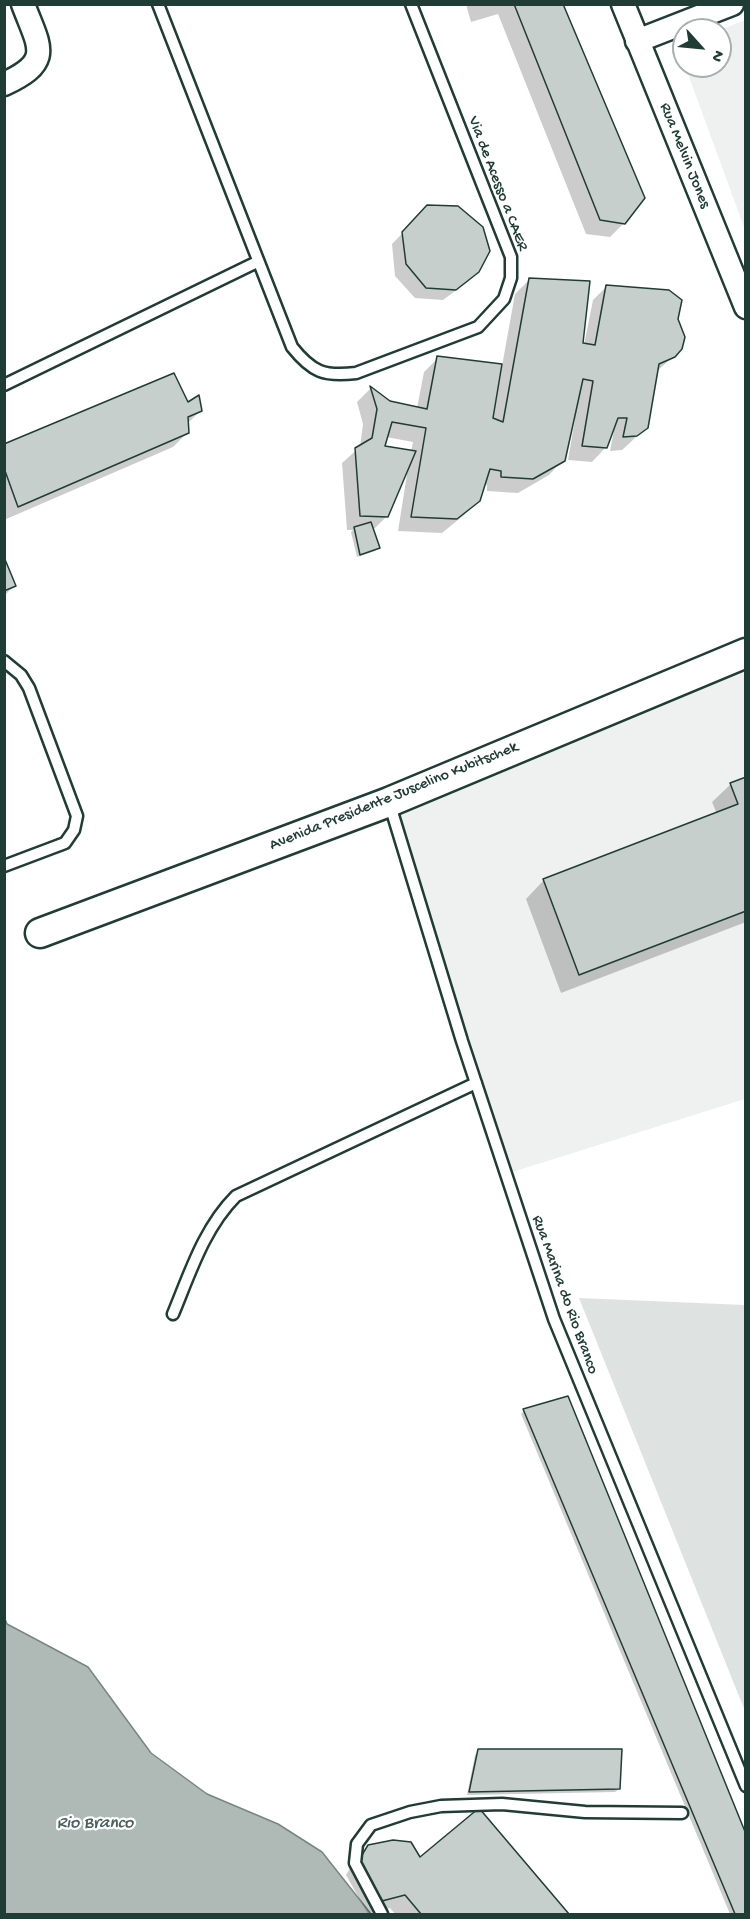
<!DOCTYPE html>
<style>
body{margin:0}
#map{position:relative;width:750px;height:1919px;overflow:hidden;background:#fff;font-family:"Gochi Hand",sans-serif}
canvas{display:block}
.frame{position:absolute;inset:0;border:6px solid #1f3d34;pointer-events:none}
.north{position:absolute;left:672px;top:18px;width:60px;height:60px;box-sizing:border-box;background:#fff;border:2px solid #a5b1ae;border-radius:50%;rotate:117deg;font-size:16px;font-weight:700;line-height:24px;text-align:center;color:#1f3d34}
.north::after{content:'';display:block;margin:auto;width:21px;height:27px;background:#1f3d34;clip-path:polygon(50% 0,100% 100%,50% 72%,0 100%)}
</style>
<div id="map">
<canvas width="750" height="1919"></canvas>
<div class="frame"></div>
<div class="north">N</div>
</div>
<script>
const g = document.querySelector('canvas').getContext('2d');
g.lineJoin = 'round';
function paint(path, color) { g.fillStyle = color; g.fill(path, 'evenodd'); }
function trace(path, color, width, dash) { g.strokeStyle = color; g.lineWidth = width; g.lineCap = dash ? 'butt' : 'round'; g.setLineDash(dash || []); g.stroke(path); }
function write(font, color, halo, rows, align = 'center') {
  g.font = font + ' "Gochi Hand",sans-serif'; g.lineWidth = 4.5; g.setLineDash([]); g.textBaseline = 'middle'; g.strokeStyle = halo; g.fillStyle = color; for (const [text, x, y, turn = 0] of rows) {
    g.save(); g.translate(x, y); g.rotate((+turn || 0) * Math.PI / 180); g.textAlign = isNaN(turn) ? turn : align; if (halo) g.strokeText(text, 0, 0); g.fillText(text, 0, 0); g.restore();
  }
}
paint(new Path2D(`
 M745,20H746L745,230L685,66H720V30Z
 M745,653V1099L506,1174L389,802Z`), '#eef1f0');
paint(new Path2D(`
 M579,1298L745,1305V1711Z`), '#dee3e2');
const water = new Path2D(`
 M5,1619L7,1624L88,1667L151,1753L207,1794L278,1824L322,1852L371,1914H5Z`);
paint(water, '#afbab7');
trace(water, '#758883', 1.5);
paint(new Path2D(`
 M466,4H561L624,223L610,237L586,234L498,14L471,22Z
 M428,207L478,271L466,283L443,300L415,298L395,276L392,244Z
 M530,279L581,345H584L593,300L607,286L676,319L674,356L656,372L647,427L622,450L610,451L614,430L612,429L606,447L592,462L568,460L575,419L573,418L563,460L549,475L518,493L487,491V485L484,484L479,500L464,515L442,533L398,531L408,468L387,516L372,531L378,548L375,551L357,557L351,532L353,530H347L342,463L360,447L363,424L357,402L371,388L390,403L417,408L424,372L438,358L502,366L515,294ZM386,437L413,442L411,452L383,447Z
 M201,410L187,424L188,432L173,447L4,520V445Z
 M4,561L14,586L4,596Z
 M746,778V922L561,993L526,899L544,880L717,814L712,802L731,784Z
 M524,1411L746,1838V1914H730L521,1414Z
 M479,1751L619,1789L615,1792L467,1795L475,1755Z
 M479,1810L567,1914H395L390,1908L368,1914L346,1875L354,1861L368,1846L420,1860Z`), '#0003');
const building = new Path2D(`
 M514,4H563L645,198L625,224L600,220Z
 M427,205L458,206L483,227L490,251L479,272L456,290L426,288L406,264L402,232Z
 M529,278L590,281L583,343L595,345L606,285L669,290L682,300L678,319L685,337L682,349L675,357L659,364L648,428L637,436L623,437L627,418H618L607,448L582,446L593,381L583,379L565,461L533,479L501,477V471L490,469L480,501L457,519L411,517L426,428L392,422L385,446L416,451L388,517L360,516L355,448L372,438L377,409L370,386L390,401L427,409L437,356L502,364L493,418L503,422Z
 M174,373L188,402L199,395L202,411L188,417L189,433L18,507L4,468V444Z
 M371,522L380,548L360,555L354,527Z
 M4,557L16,586L4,591Z
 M746,777V911L579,975L543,879L738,804L730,783Z
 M568,1396L746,1834V1914H735L523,1409Z
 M478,1749H622L620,1789L469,1792Z
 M479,1808L569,1914H421L405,1895L382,1901L359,1860L368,1845L393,1840L411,1842L420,1857Z`);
paint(building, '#c7cfcc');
trace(building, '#1f3d34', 1.5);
const service = new Path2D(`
 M158,4L292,347C312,372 324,377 356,373L478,327L504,299L511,278V257L411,4
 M4,385L257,262
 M4,661L21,675L29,688L77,816L74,830L65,843L4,866
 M389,802L462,1041L554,1319L746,1786
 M173,1314C190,1273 204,1228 236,1196L476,1083
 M382,1914L355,1863L357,1844L371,1825L410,1812L441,1806L502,1804L585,1812L682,1813`);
const minor = new Path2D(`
 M623,4L746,307
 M637,41L732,4
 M4,84C54,61 39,47 23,4`);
const tertiary = new Path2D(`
 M40,933L389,802L746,653`);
trace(service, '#1f3d34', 15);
trace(minor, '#1f3d34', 27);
trace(tertiary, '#1f3d34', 33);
trace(service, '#fff', 10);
trace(minor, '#fff', 22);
trace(tertiary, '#fff', 28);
write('16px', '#1f3d34', '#fff', [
 ["Rua Melvin Jones",684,156,68],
 ["Via de Acesso a CAER",497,184,69],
 ["Avenida Presidente Juscelino Kubitschek",394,797,-22],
 ["Rua Marina do Rio Branco",564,1295,70]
]);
write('italic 18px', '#4a625b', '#fff', [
 ["Rio Branco",95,1824]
]);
</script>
